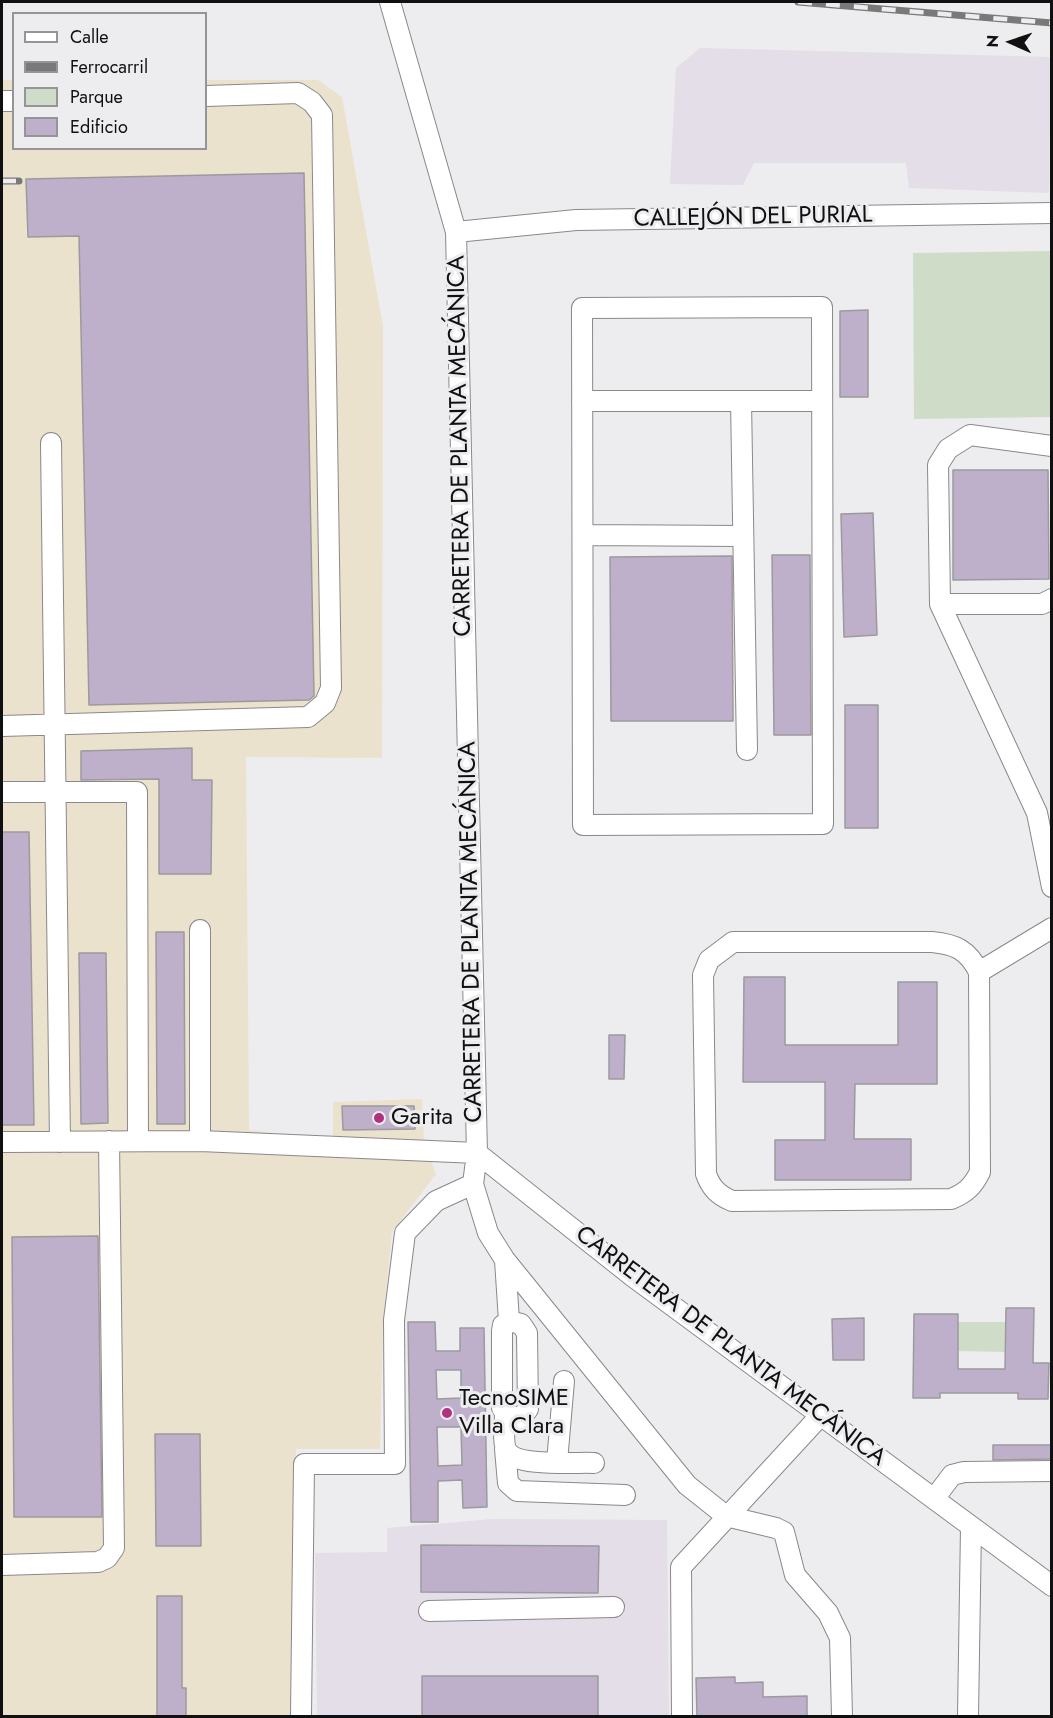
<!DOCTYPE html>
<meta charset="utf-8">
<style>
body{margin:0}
#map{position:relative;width:1053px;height:1718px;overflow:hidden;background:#edecee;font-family:Jost,sans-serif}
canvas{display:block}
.frame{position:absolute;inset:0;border:3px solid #101011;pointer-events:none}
.legend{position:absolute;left:12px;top:12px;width:195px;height:138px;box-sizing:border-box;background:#edecee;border:2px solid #959496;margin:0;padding:8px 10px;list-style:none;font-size:18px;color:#101011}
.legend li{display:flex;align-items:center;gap:12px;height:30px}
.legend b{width:30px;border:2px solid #959496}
.north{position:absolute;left:981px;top:12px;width:60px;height:60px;-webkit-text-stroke:4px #edecee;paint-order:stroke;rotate:273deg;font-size:16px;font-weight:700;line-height:24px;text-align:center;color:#101011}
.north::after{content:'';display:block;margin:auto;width:21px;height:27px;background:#101011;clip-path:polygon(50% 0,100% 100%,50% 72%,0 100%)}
</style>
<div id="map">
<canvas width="1053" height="1718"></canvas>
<div class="frame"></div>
<ul class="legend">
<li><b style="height:8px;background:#fff"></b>Calle</li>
<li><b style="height:8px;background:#79797a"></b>Ferrocarril</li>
<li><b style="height:16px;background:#cfddc8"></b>Parque</li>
<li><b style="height:16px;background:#beb0ca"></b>Edificio</li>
</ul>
<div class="north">N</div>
</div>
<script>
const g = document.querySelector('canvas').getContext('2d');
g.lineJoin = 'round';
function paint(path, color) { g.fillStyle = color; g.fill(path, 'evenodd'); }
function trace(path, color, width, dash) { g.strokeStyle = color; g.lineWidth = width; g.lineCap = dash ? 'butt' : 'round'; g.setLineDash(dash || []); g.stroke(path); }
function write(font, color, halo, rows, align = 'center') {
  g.font = font + ' Jost,sans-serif'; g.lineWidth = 6; g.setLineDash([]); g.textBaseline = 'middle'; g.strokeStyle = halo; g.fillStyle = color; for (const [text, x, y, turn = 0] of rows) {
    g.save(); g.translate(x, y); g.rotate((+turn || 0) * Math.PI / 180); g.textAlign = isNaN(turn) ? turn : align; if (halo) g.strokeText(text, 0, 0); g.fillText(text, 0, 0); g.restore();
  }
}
paint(new Path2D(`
 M700,48L1051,57L1049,193L909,188L906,163H754L743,185L670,184L676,68Z
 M493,1519L667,1520L669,1716H317L315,1553L387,1552V1528Z`), '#e3dee7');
paint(new Path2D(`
 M2,80H13L14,148H206V80H318L342,97L383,326L382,758L246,757L249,1130L333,1141V1102L422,1099L424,1142L436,1174L392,1232L383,1321L380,1449H296L291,1716H2Z`), '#ebe2cd');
paint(new Path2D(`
 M1051,251V417L914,419L913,253Z
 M958,1322H1006V1352L958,1351Z`), '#cfddc8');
const building = new Path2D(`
 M304,173L314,696L309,700L89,705L79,236L28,237L26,179Z
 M868,310V397H840V311Z
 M953,470H1048L1049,579L953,580Z
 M873,513L877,635L844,637L841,514Z
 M772,555H810L811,735H774Z
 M732,556L733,721H611L610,557Z
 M845,705H878V828H845Z
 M192,748V780H212L211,874H159V779L81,780V751Z
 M2,832H29L34,1125H2Z
 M156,932H184L185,1124H157Z
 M79,953H106L108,1123L81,1124Z
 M744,977H785V1045H898V982H937V1084H855L854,1139H911V1180H775V1140H825V1082H743Z
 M609,1035H625L624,1079H609Z
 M342,1106H414L415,1129L343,1130Z
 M98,1236L102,1517H14L12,1237Z
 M1006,1308H1034L1033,1363H1049L1048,1399H1018V1393H940V1398H913L914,1314H958V1369H1005Z
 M864,1318V1360H833L832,1319Z
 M408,1322H435L436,1351H460V1328H484L487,1507L463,1508L462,1480L438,1481V1522H411ZM436,1370H461V1398L437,1399ZM437,1427H461L462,1465L438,1466Z
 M155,1434H200L201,1546H156Z
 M993,1445H1052V1459L993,1460Z
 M421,1545L599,1546L598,1593L421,1592Z
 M157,1596H182V1688H186V1716H157Z
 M422,1676H598V1716H422Z
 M735,1677V1683L763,1682V1697L807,1696V1716H697L696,1678Z`);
paint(building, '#beb0ca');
trace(building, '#9b9a9c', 1.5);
const minor = new Path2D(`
 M390,2L456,232L477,1153L632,1276L1052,1586
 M2,101H14
 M456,232L576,220L1052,213
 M822,307L823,824L583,825L582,308Z
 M582,401H822
 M741,401L747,750
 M51,443L60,1142
 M1052,446L970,435L948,449L938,465L940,604L1037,813L1052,887
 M583,535L743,536
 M940,604H1042L1052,599
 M2,726L308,717L325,703L331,688L322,115L312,102L298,93L206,96
 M2,792H137L138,1141
 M200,930V1141
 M733,942H932C955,944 968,950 979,972L980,1172C973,1186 966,1193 951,1199L732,1201C718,1195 711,1188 706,1174L703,975L709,960Z
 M979,972L1052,928
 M2,1142L200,1141L477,1153L473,1184L488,1233L505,1260L687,1485L726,1516L776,1528L784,1532L795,1575L828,1613L840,1638L842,1716
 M505,1260L509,1321
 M509,1321L521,1324L527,1333L528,1409L521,1418L507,1416L502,1408V1331L503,1325Z
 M505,1414C505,1424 502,1443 507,1451C516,1467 577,1462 594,1463
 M505,1449L508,1483L517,1491L625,1495
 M557,1462L564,1381
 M934,1499L952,1475L964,1472L1052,1471
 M2,1565L98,1562L107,1558L114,1548L109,1141
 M429,1611L614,1607
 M301,1716L304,1464H395L394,1320L405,1233L436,1201L473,1184
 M682,1716L681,1567L821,1415
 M968,1716L971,1527`);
trace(minor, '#8a888b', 22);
trace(minor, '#fff', 20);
const rail = new Path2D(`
 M798,2L1052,23
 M2,181H19`);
trace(rail, '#79797a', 7);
trace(rail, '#edecee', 4.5, [14]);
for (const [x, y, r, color] of [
 [379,1118,6,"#b0317f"],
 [447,1413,6,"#b0317f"]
]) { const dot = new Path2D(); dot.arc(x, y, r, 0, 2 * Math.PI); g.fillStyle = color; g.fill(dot); trace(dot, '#edecee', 2); }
write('24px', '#101011', '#edecee', [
 ["CALLEJÓN DEL PURIAL",753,218,-1],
 ["CARRETERA DE PLANTA MECÁNICA",461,446,-91],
 ["CARRETERA DE PLANTA MECÁNICA",472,932,-91],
 ["CARRETERA DE PLANTA MECÁNICA",730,1347,37]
]);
write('24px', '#101011', '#edecee', [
 ["Garita",391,1118],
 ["TecnoSIME",459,1399],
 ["Villa Clara",459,1427]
], 'left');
</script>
